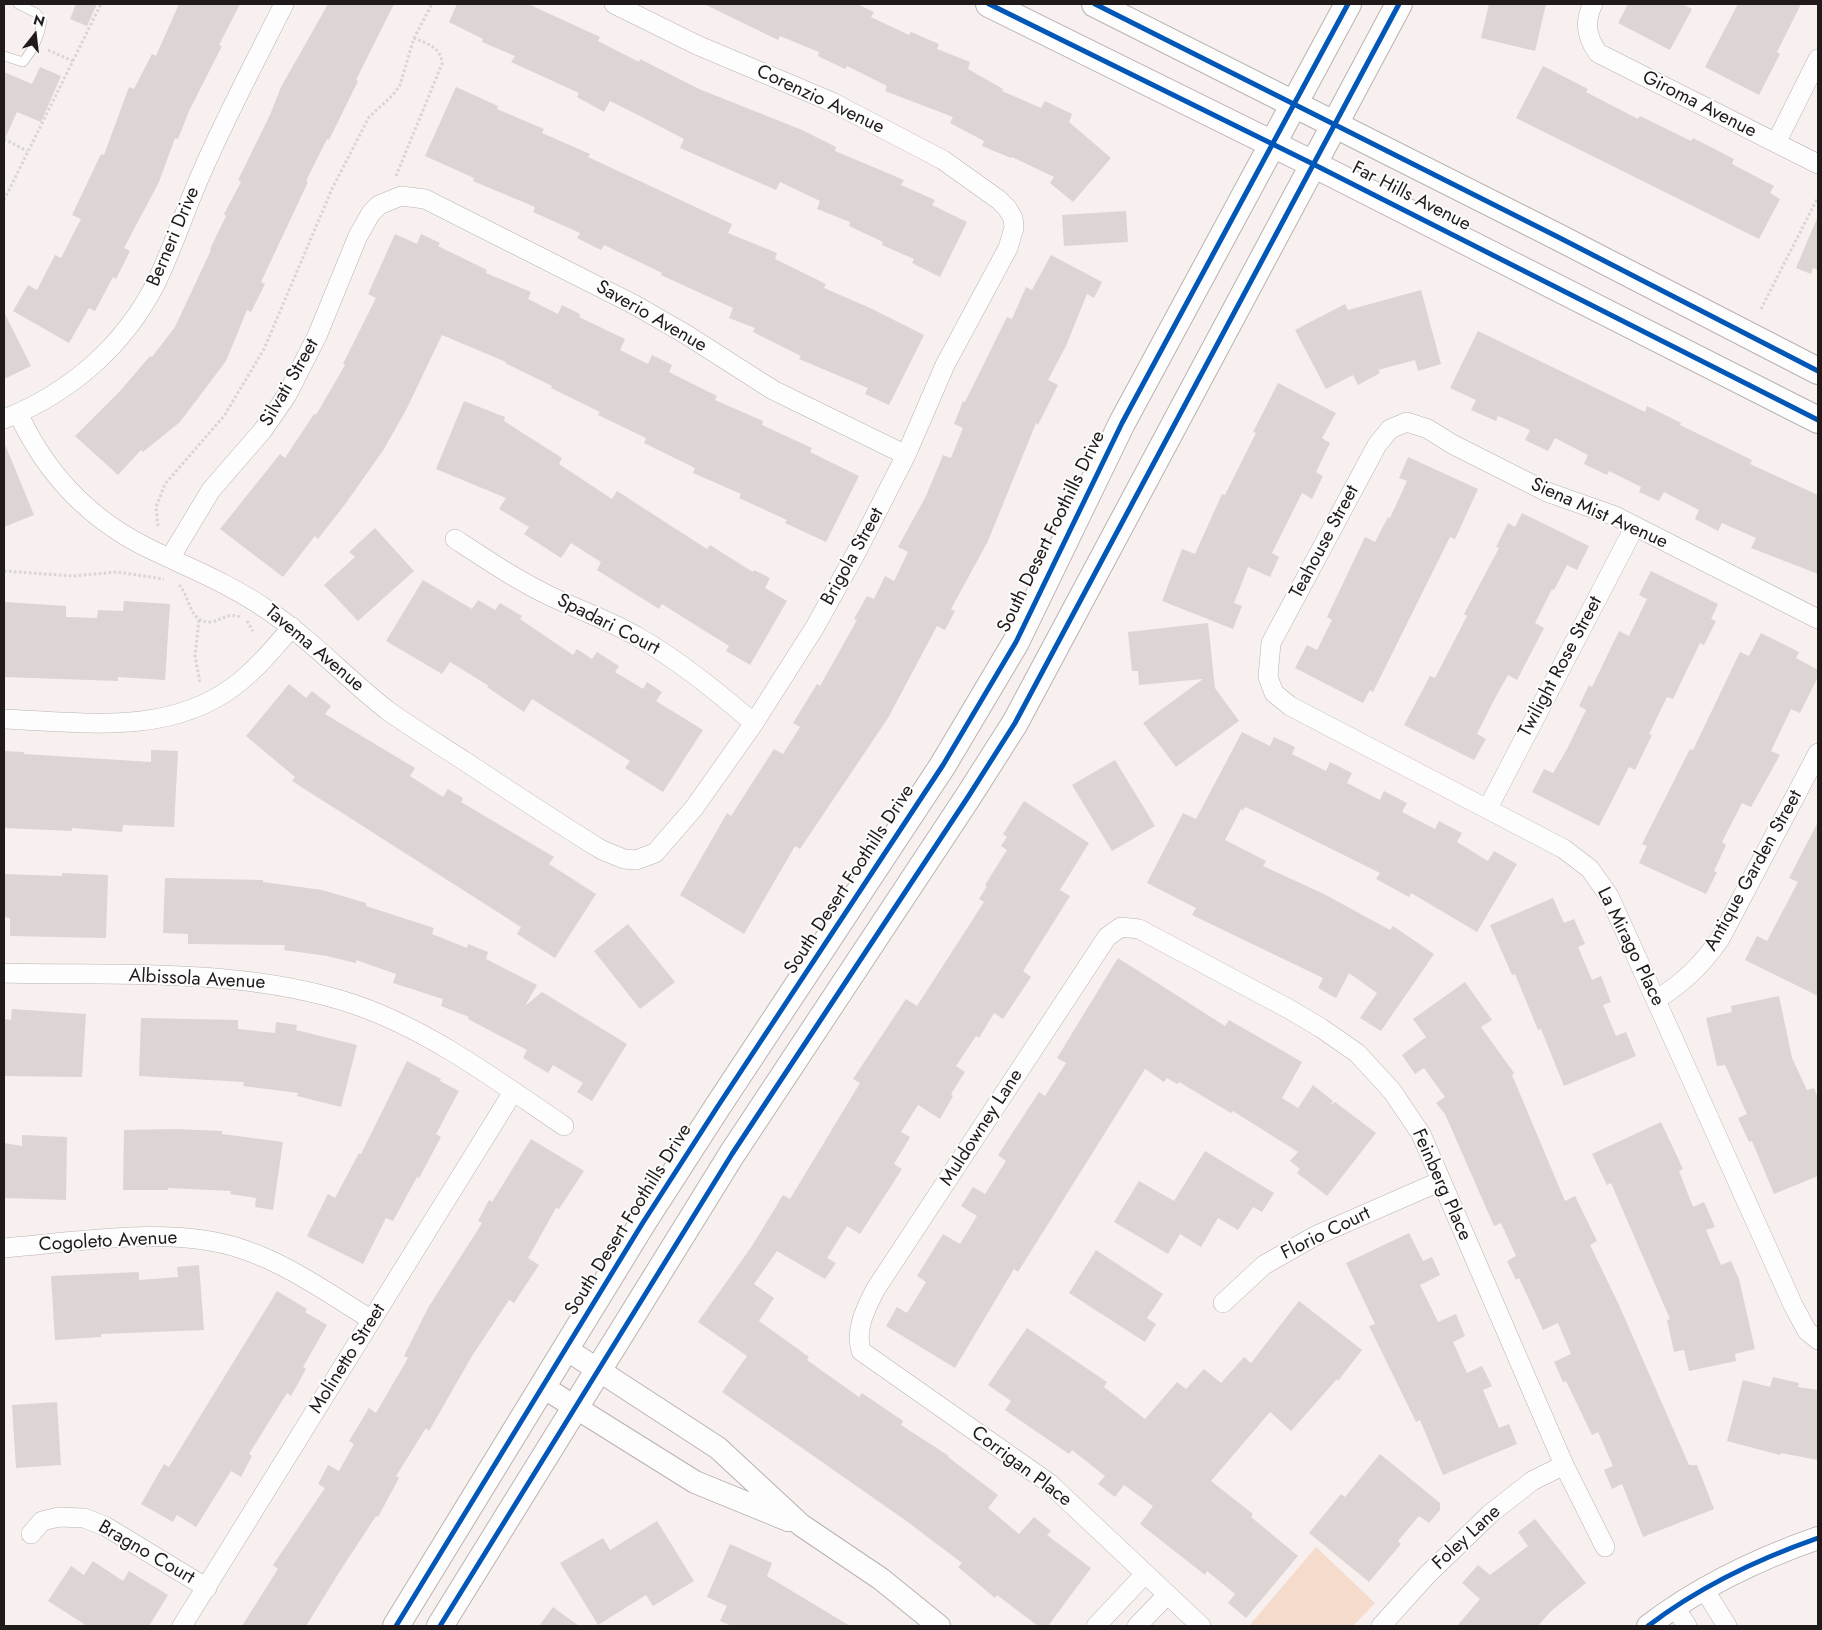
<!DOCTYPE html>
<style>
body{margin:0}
#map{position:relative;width:1822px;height:1630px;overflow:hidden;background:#f8efef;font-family:Jost,sans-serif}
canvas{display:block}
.frame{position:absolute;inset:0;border:5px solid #201b1a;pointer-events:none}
.north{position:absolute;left:10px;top:10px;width:50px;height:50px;-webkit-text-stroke:4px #fdfdfd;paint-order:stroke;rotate:16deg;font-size:14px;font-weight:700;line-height:20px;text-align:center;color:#201b1a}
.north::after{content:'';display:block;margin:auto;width:18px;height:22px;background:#201b1a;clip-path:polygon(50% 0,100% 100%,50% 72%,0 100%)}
</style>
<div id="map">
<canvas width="1822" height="1630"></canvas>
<div class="frame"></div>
<div class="north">N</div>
</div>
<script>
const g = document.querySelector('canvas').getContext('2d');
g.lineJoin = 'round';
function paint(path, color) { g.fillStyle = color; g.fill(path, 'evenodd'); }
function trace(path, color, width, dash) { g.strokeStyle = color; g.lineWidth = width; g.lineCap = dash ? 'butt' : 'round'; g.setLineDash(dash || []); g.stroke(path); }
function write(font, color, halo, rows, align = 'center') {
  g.font = font + ' Jost,sans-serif'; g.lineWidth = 4; g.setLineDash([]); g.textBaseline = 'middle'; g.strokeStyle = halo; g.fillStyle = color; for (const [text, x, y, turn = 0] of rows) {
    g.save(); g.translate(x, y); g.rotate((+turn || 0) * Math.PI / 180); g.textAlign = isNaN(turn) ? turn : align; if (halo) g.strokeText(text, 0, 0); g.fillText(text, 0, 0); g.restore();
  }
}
paint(new Path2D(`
 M1316,1547L1375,1603L1353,1626H1249Z`), '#f5dbcb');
paint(new Path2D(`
 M76,4H97L87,26L70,19Z
 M179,4H240L219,45L222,46L189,111L178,139L175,138L159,182L124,248L130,251L116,279L113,277L95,311L89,308L69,343L13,311L28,285L37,290L55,255L61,258L81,219L72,215L101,154L104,155L129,87L134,89L152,54L156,56Z
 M328,4H394L356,80L358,81L329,140L327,139L306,181L308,182L261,282L265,284L251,312L247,310L226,361L180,422L143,452L141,450L118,475L75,436L121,390L150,356L152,357L175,327L211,250L210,249L226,216L224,214L241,182L238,180L270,115L281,87Z
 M457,4H528L600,37L598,41L639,62L640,59L699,89L802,130L836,147L835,151L904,180L901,185L935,200L932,205L967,222L940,277L912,263L914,259L882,245L883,242L849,226L850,222L817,209L820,201L780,182L776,190L680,148L684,139L642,117L610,101L604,112L577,97L579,93L511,62L515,56L482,42L483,39L449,22Z
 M704,4H857L874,12L871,17L909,35L911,32L939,44L937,49L970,62L968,69L1003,89L1002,91L1041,108L1045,101L1072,114L1069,122L1111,158L1073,202L1050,183L1054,177L1012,157L1011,158L982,146L984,141L950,123L953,117L885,91L887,86L847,66L845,69L818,56L819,52L780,36L778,40Z
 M1489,4H1546L1535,51L1481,38Z
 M1628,4H1682L1692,9L1670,50L1618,23Z
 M1738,4H1801L1777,52L1780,54L1759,95L1705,67Z
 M1543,66L1588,89L1586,92L1638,119L1640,116L1691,141L1693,138L1734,159L1732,164L1774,186L1770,193L1780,199L1759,239L1516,118Z
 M40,67L61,76L41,122L17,112L4,141V72L32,84Z
 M456,87L498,106L497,109L544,129L542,133L590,154L588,157L732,224L728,233L777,253L775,259L826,284L824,288L870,308L924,335L889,405L865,394L868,388L799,359L801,356L753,332L755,328L729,318L733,308L661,275L662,273L604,245L601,250L577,238L580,233L533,212L535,207L473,181L474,178L425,156Z
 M1126,211L1128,242L1064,246L1062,215Z
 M1818,216V270L1813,268L1811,274L1796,268Z
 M395,234L417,244L421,234L440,243L438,246L487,270L486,273L531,292L528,299L558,314L562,305L580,314L579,317L625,339L620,350L648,364L652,355L672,365L669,372L717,396L715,400L763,421L762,425L812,448L810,452L859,476L826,542L785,523L787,520L739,498L741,494L693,473L695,468L644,443L646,438L598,415L600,412L551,388L552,386L505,363L506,362L442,335L407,408L384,449L346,503L318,539L315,536L283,577L220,529L280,454L285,458L314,414L316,415L345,365L343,364L376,298L368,294Z
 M1051,255L1102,282L1094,298L1087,294L1066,346L1048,380L1058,385L1038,425L1036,423L988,541L951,609L955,611L945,630L937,626L888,718L800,849L795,846L744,934L680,895L727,813L731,816L774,749L783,754L800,727L793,723L817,684L820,686L857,620L854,619L867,596L874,599L885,576L894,581L908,552L898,547L926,496L943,455L951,458L963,428L954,424L963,401L965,402L1007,317L1012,319L1026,287L1032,290Z
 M1421,290L1441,364L1418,371L1415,360L1378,370L1380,373L1358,385L1353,375L1326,389L1295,330L1345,304L1348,310Z
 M4,312L31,366L4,379Z
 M1478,331L1645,412L1647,406L1681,423L1680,425L1752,460L1750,464L1818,495V574L1751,548L1756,538L1722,523L1718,531L1695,519L1699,510L1664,492L1659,501L1639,492L1641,487L1609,471L1607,475L1584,464L1588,455L1555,438L1548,451L1525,440L1530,430L1498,416L1496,421L1471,410L1476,400L1450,388Z
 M1278,383L1336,413L1322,438L1330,443L1316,472L1323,476L1312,499L1302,493L1272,553L1279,557L1270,577L1248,567L1234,603L1242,606L1233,629L1162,601L1182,549L1195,554L1222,494L1225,495L1256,433L1253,432Z
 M464,401L505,417L504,421L562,458L559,464L612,499L617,491L707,549L710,545L753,572L754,570L770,578L765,588L787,601L750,665L726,651L729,646L662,604L659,609L597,570L601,562L571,543L561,558L524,534L529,527L499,509L506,498L436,469Z
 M4,442L34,515L4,527Z
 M1408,457L1478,489L1455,539L1450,537L1373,692L1370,690L1363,703L1295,668L1307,645L1317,650L1332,620L1327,617L1365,537L1375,542L1388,517L1390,518L1407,481L1399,478Z
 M1522,513L1589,546L1577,570L1567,565L1554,590L1552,589L1535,623L1544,628L1517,680L1508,675L1494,700L1477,734L1486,739L1474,760L1404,725L1430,676L1435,678L1467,616L1464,614L1499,548L1496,547L1508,523L1515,527Z
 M375,528L414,571L358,621L324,585L355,557L349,552Z
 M1651,571L1718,604L1711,619L1716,621L1704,645L1700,643L1673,699L1667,697L1649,734L1652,735L1635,770L1629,767L1599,826L1532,792L1544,769L1553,773L1567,749L1586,710L1579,706L1589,685L1592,687L1619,631L1629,636L1647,599L1639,595Z
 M423,580L472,609L478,600L495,610L500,603L522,616L520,619L573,655L577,649L592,659L597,652L619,666L615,672L643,689L647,682L662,692L656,701L703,730L663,792L625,768L630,761L532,699L524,712L487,687L489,686L450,662L442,674L386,641Z
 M124,601L170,604L165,680L118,677V681L4,677V602L66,606V617L97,618L98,610L123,611Z
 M1208,623L1215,688L1239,721L1176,767L1143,723L1203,679L1139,685L1138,671H1132L1128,632Z
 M1761,633L1799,652L1796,658L1818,670V677L1800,713L1791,709L1771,751L1780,755L1751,807L1742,803L1722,842L1726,845L1714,871L1717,872L1706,894L1639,863L1647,846L1642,844L1690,749L1693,750L1740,652L1749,656Z
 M289,684L306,698L312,691L331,706L325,714L415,768L410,776L443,797L448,789L463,798L461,802L554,857L549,864L596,894L555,958L517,934L521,927L292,781L295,777L246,736Z
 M1242,732L1270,746L1274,737L1295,747L1292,754L1326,771L1330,762L1352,773L1347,783L1380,800L1384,791L1407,803L1402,812L1435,829L1439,821L1462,833L1457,842L1488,861L1494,851L1517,864L1477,932L1411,893L1409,897L1376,879L1380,873L1261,814L1245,807L1243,810L1241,809L1225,840L1266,861L1263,866L1324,894L1390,930L1393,926L1434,954L1381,1031L1360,1018L1377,993L1349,973L1336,998L1318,988L1323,978L1192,915L1196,908L1147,883L1183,813L1196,819Z
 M151,750L178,751L174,827L123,825L122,832L72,828V831L4,828V751L24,752V754L151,762Z
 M1115,760L1155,826L1112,851L1072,785Z
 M1024,801L1089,843L1060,890L1070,896L1023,971L1031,977L1003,1019L994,1013L979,1038L976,1036L956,1066L965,1072L951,1094L953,1096L940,1119L918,1105L901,1132L910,1137L894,1164L902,1169L860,1234L847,1226L827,1258L836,1263L825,1279L777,1251L754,1284L774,1298L759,1321L809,1357L807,1360L859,1397L862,1393L903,1421L901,1425L949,1456L948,1457L998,1495L988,1508L1019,1534L1034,1517L1051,1531L1047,1535L1091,1568L1048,1626H1038L997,1595L995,1598L958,1567L962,1563L905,1520L722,1392L747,1356L698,1322L752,1246L783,1195L790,1199L860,1083L853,1079L906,999L917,1006L984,902L979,899L987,886L985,885L1007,850L1001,846L1007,837L1003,834Z
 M1818,822V996L1745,960L1757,936L1767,941L1798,882L1789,878Z
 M62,873L108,875L106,938L10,936V918L4,917V874L62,876Z
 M165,878L263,880V882L322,890L366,903V906L434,928L432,934L467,948L468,944L488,952L486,959L537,985L525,1006L542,992L627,1044L592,1101L577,1092L583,1083L553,1065L548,1073L523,1058L527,1050L468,1019L469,1017L441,1006L443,999L393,983L396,974L356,960V963L327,956L284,950L285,945L188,944V934L163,933Z
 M1553,898L1564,923L1574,919L1585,944L1578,947L1592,980L1601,976L1611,1002L1603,1005L1616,1036L1626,1032L1636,1056L1564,1086L1541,1029L1538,1030L1515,974L1512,975L1490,925Z
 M628,924L675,982L640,1009L594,951Z
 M1118,958L1225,1026L1229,1020L1302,1062L1282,1098L1298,1108L1313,1085L1333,1101L1330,1105L1335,1102L1376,1133L1327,1196L1297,1173L1300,1169L1290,1161L1298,1152L1233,1111L1231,1113L1179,1082L1177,1084L1167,1078L1164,1082L1145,1069L1018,1272L1014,1269L955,1368L886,1326L897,1307L907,1313L926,1282L917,1276L943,1234L960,1244L977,1216L961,1206L973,1187L985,1194L1006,1161L998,1155L1039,1092L1045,1096L1066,1063L1057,1058Z
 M1465,982L1492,1020L1481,1027L1514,1073L1512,1075L1565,1201L1575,1196L1597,1241L1590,1245L1619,1305L1689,1465H1697L1714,1509L1643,1537L1622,1484L1612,1489L1604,1470L1613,1466L1598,1432L1592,1435L1566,1381L1563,1382L1554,1362L1571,1354L1558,1323L1543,1330L1519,1278L1516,1280L1507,1261L1516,1256L1501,1223L1494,1226L1445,1114L1436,1103L1445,1097L1424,1068L1415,1074L1402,1055L1426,1037L1413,1019Z
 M1779,996L1792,1058L1807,1090L1814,1088L1818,1098V1176L1774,1194L1752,1141L1749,1142L1738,1118L1747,1114L1725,1065L1717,1066L1706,1018L1732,1012L1731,1006Z
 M12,1009L86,1014L82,1077L4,1076V1019L11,1020Z
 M141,1018L238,1020V1029L275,1033L276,1022L297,1025L296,1030L357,1045L341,1107L297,1096L298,1093L243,1086L244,1082L139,1076Z
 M407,1061L441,1079L440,1081L459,1091L436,1134L441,1137L419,1178L417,1177L393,1221L386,1218L363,1264L307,1236L328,1194L335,1198L359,1153L361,1154Z
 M1661,1122L1683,1169L1679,1171L1693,1207L1704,1202L1715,1227L1706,1230L1721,1265L1731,1261L1739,1279L1755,1349L1735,1354L1736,1361L1689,1371L1684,1350L1674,1352L1667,1320L1670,1319L1611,1183L1607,1185L1592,1154Z
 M176,1129L222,1131V1134L283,1142L273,1210L255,1207L256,1198L230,1194L231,1191L168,1188V1190H123L124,1130Z
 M22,1135L67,1137L66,1200L4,1198V1143L22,1146Z
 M531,1139L584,1171L559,1209L556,1208L528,1258L539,1265L514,1303L509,1300L472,1356L429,1431L426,1428L396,1476L399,1478L378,1517L376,1516L340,1571L306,1626H242L278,1569L273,1565L325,1488L318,1484L328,1465L339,1471L354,1444L349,1441L369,1408L376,1413L408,1358L404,1356L428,1308L482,1223L478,1221L489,1200L492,1202Z
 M1205,1151L1274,1193L1262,1212L1253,1207L1238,1230L1218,1218L1201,1247L1180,1234L1168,1254L1114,1222L1139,1181L1174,1201Z
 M1409,1233L1423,1261L1432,1257L1440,1275L1420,1285L1438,1322L1456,1314L1465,1336L1453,1342L1467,1373L1482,1366L1492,1386L1483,1390L1499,1428L1509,1424L1517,1444L1443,1475L1420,1420L1416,1422L1369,1326L1375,1324L1346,1263Z
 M1096,1250L1163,1294L1147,1318L1156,1324L1145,1342L1069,1293Z
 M199,1265L204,1330L101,1334V1337L55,1340L51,1276L139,1272V1280L178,1277L177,1267Z
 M277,1291L307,1309L305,1312L327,1325L303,1367L306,1369L291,1396L287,1393L249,1454L252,1456L241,1477L231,1471L196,1527L177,1515L173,1522L141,1504L164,1464L169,1467Z
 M1299,1301L1362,1350L1338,1381L1337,1379L1291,1431L1270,1412L1211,1481L1253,1514L1251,1517L1298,1556L1246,1618L1228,1603L1235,1594L1207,1571L1205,1575L1140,1524L1153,1506L1124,1485L1115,1497L1098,1484L1105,1476L1072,1450L1069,1454L1005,1410L1011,1401L988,1385L1027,1328L1107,1382L1104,1387L1145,1419L1177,1382L1186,1389L1204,1369L1221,1383L1244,1357L1251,1363Z
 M1773,1377L1799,1383L1798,1387L1818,1390V1460L1781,1453L1780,1455L1727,1441L1743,1380L1770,1387Z
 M57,1402L61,1465L16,1468L12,1405Z
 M1380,1454L1440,1503V1510L1429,1523L1419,1516L1398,1541L1401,1544L1369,1582L1309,1533L1341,1494L1345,1497Z
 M1535,1519L1586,1583L1551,1611L1538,1626H1457L1480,1599L1462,1583L1478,1565L1490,1575L1528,1546L1518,1532Z
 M657,1521L694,1581L653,1606L646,1595L598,1625L560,1563L603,1538L610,1550Z
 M730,1544L772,1563L767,1576L850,1626H732L720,1621L727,1606L707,1597Z
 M93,1561L123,1581L129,1571L168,1595L149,1626H87L48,1601L71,1566L84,1575Z
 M553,1607L579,1626H539Z`), '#dcd5d4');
const service = new Path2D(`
 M4,56L23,62C32,51 40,36 42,21L36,13L18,4`);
const minor = new Path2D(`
 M1593,4C1584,21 1586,37 1598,53L1818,164
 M1776,143L1818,59
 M18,413C46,474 91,521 152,550C192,569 232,585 269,611C313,641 346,678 387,710C412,728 440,745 466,762C511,792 556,822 602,850L624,859L636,860L655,853L694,808L754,723L815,627L856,553L906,455L945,365L1008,248L1014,228L1013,218L1007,208L999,200L943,160L832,102L697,45L614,4
 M4,419C70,393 124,346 156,283C173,248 185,210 201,174C226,116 256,60 284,4
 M455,539C487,560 518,581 552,597C581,611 611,621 638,637C680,661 717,692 754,723
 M170,558L211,490L263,430L287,395L317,336L358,236L371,213L379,205L401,196L425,199L635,305L687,335L773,390L906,455
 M1818,619L1615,516L1547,492L1452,444L1428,429L1407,422L1390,429L1377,445L1271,643L1268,677L1274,693L1290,706L1564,849L1590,869L1609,896L1793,1305L1807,1331L1818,1340
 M4,719C81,722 167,736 233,687C256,670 274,648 292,627
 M1488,808L1635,526
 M4,973C119,976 245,967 356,1005C431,1031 499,1082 564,1126
 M1656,1000C1684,982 1701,966 1720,939L1818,753
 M4,1248C78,1242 171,1225 242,1249C288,1264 331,1295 372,1320
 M1223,1303L1264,1265L1315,1236L1441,1181
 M31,1534L42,1521L59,1517L84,1518L105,1526L207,1588
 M1704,1589L1727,1626
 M1675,1607L1687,1626
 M182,1626L513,1092
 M1096,1626L1145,1574
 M1137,1626L1167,1595
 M1201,1626L1049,1483L861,1351C855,1329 865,1310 875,1290L1107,937L1121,927L1139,929L1289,1009L1321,1028L1357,1053L1392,1091L1421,1134L1564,1465L1605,1547
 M1381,1626L1427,1575L1490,1514L1532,1481L1564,1465`);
const tertiary = new Path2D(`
 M566,1349L718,1448L801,1525L881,1579L939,1626
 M543,1387L695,1482L788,1520
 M1648,1626C1699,1587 1758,1559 1818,1538`);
const secondary = new Path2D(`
 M989,4L1313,164L1818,420
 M1095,4L1558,237L1818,371
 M396,1626L642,1224L718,1106L943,765L1016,642L1122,423L1348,4
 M440,1626L732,1154L968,797L1015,723L1399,4`);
trace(service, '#b9b2b2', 10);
trace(minor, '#b9b2b2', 20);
trace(tertiary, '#b9b2b2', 24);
trace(secondary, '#b9b2b2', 28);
trace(new Path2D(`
 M48,50L73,61
 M4,139L27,151
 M396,176L442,64C441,47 428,44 414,38
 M4,200L101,4
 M1761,309L1818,197
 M158,526L156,507L165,484L224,416L264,349L332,189L369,117L392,96L400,85L414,38L432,4
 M4,571L73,576L117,572L164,579
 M179,585C190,596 189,623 210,622C222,621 227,612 240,617
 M199,620L195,656L200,683
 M247,621L253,631`), '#d7d5d5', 3, [2.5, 2.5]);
trace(service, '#fefdfd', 9);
trace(minor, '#fefdfd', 19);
trace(tertiary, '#fefdfd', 22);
trace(secondary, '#fefdfd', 26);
trace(new Path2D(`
 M989,4L1313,164L1818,420
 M1095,4L1558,237L1818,371
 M396,1626L642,1224L718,1106L943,765L1016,642L1122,423L1348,4
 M440,1626L732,1154L968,797L1015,723L1399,4
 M1648,1626C1699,1587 1758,1559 1818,1538`), '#0057b8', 5);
write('19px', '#201b1a', '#fdfdfd', [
 ["Corenzio Avenue",820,100,25],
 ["Giroma Avenue",1699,105,27],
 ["Far Hills Avenue",1411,197,27],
 ["Berneri Drive",174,237,-67],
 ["Saverio Avenue",651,317,30],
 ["Silvati Street",290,383,-60],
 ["Siena Mist Avenue",1599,514,24],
 ["South Desert Foothills Drive",1052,532,-64],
 ["Teahouse Street",1325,542,-62],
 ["Brigola Street",853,557,-61],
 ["Spadari Court",608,625,27],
 ["Tavema Avenue",314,649,40],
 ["Twilight Rose Street",1561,667,-62],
 ["Antique Garden Street",1754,871,-61],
 ["South Desert Foothills Drive",850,880,-57],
 ["La Mirago Place",1630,947,64],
 ["Albissola Avenue",197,980,3],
 ["Muldowney Lane",982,1128,-57],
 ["Feinberg Place",1441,1185,66],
 ["South Desert Foothills Drive",629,1220,-58],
 ["Florio Court",1326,1234,-26],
 ["Cogoleto Avenue",108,1242,-3],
 ["Molinetto Street",348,1359,-58],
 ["Corrigan Place",1021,1467,37],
 ["Foley Lane",1467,1538,-43],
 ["Bragno Court",146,1553,30]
]);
</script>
